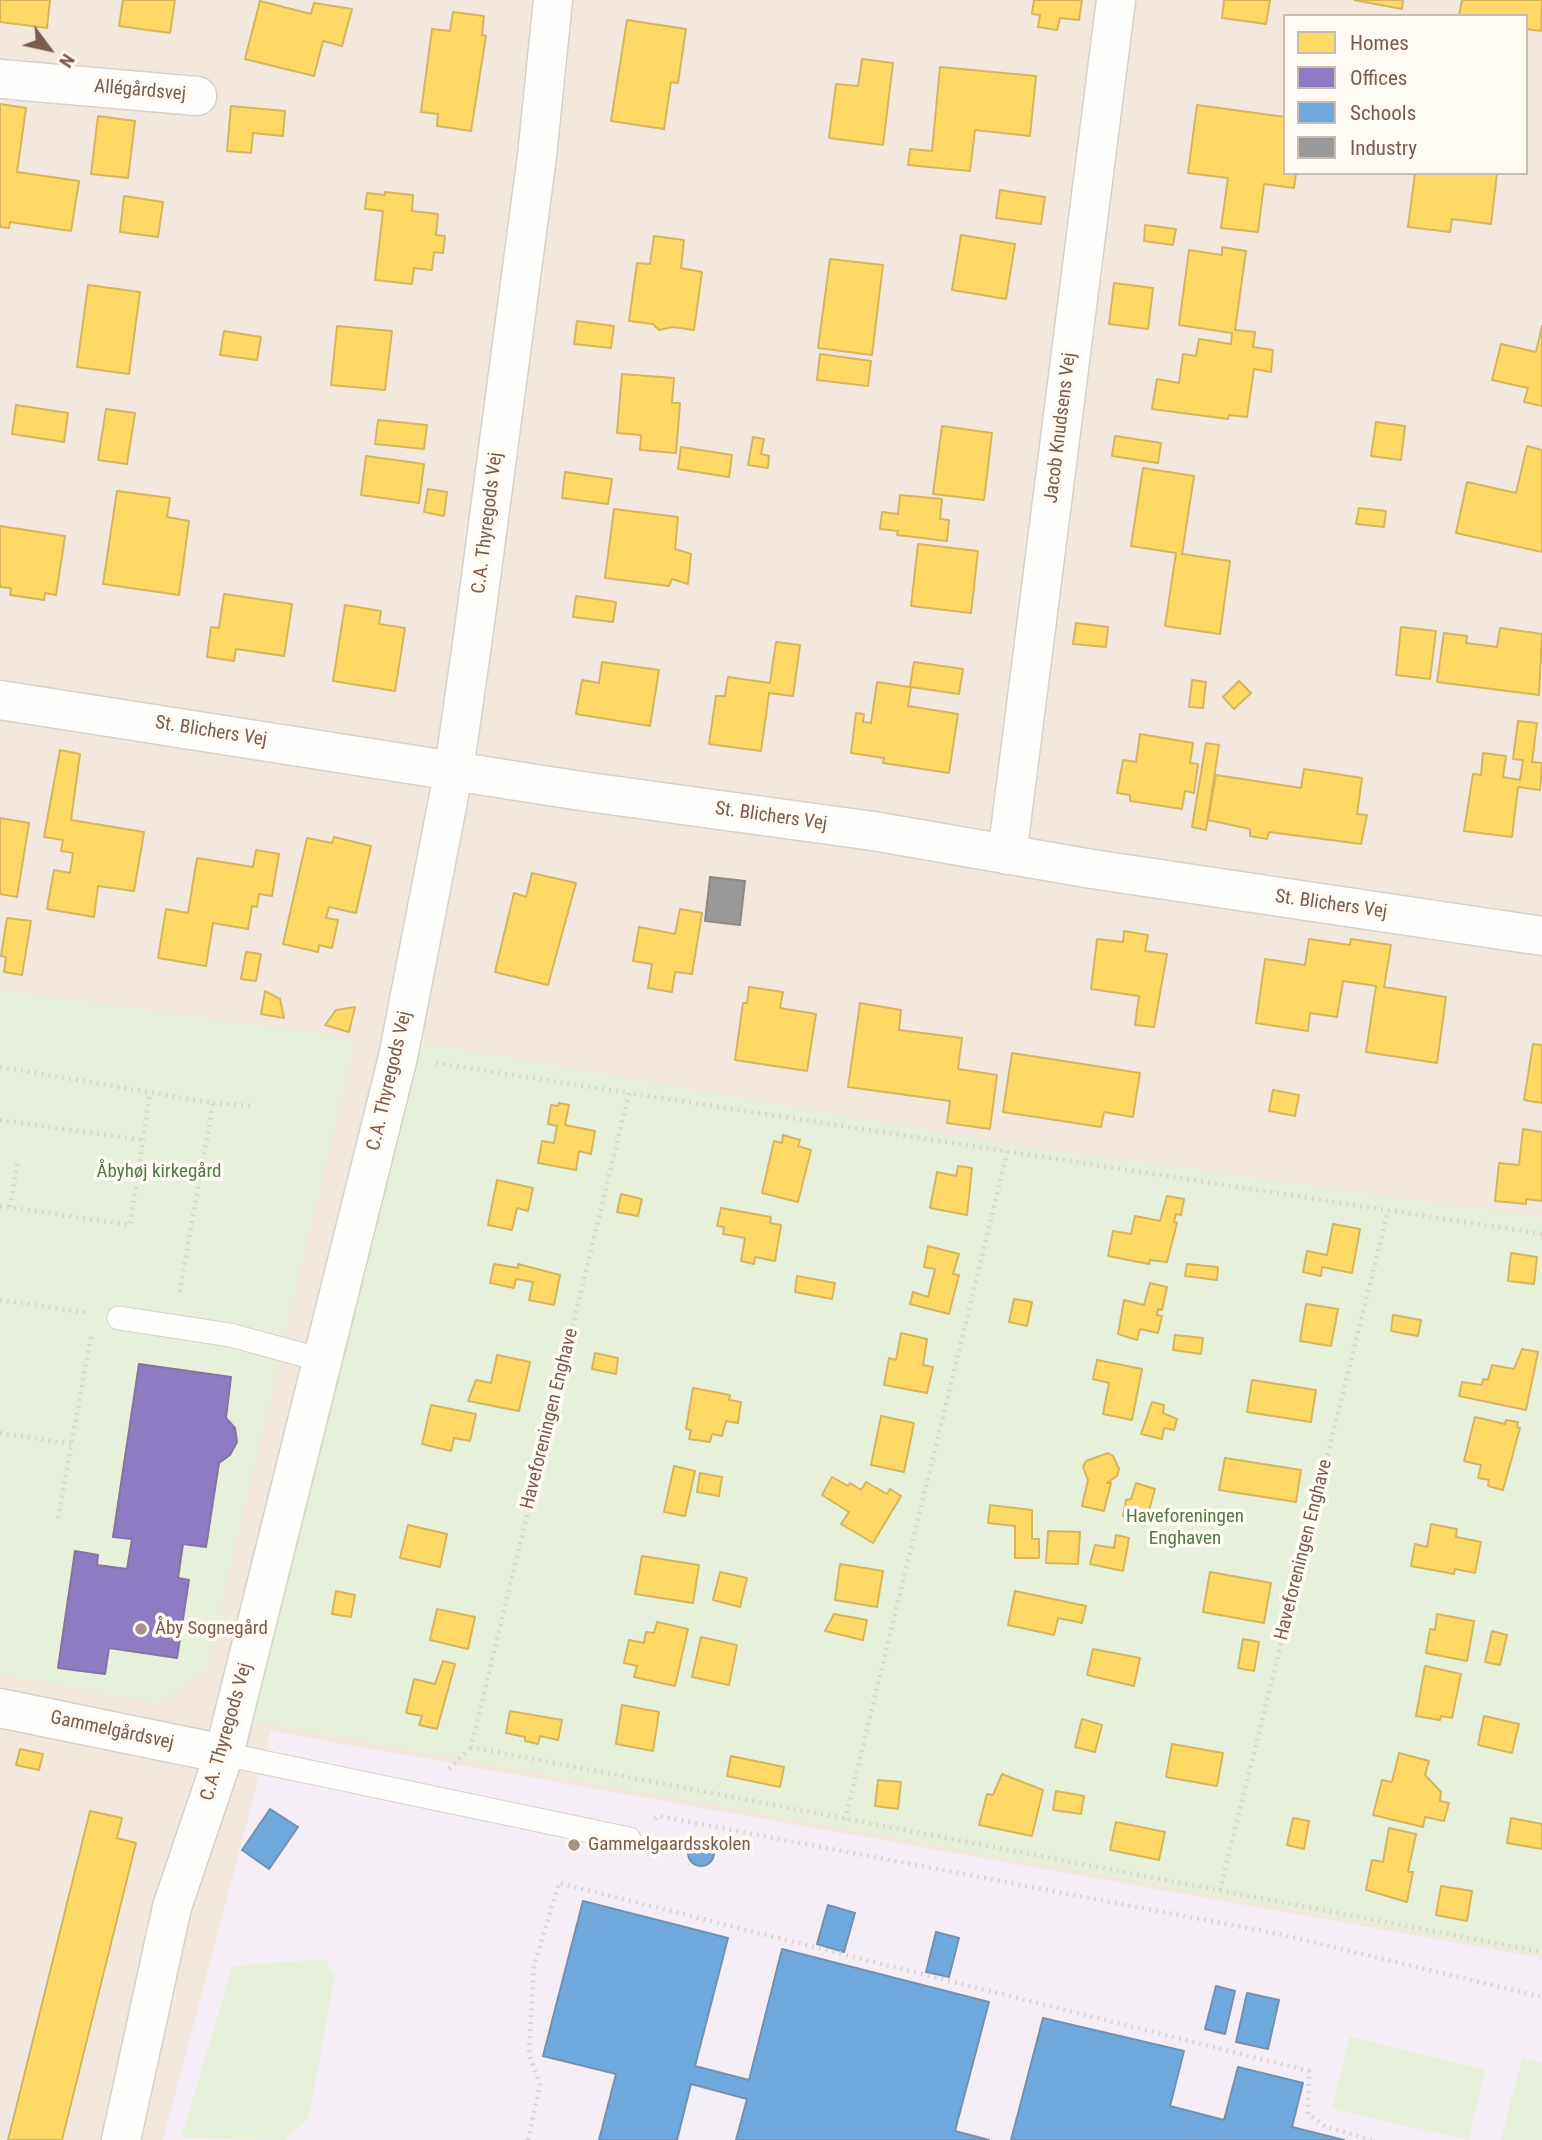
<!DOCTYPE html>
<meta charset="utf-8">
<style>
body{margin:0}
#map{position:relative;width:1542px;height:2140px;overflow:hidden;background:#f9f5f0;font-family:"Roboto Condensed",sans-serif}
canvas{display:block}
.legend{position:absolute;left:1283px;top:14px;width:245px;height:161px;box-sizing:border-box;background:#fffaf3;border:2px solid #cabbb1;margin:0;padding:9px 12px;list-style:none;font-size:21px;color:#7a5c4d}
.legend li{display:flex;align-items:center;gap:14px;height:35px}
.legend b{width:35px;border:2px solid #cabbb1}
.north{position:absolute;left:14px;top:14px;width:70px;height:70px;-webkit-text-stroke:5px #fffaf3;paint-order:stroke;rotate:123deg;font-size:19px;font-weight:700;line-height:28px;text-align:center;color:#7a5c4d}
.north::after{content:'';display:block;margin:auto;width:24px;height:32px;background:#7a5c4d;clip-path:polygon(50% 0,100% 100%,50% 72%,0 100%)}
</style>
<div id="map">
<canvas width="1542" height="2140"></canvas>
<ul class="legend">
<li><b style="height:19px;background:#ffd966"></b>Homes</li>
<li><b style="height:19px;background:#8e7cc3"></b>Offices</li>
<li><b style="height:19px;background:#6fa8dc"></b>Schools</li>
<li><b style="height:19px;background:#999"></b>Industry</li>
</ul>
<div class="north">N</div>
</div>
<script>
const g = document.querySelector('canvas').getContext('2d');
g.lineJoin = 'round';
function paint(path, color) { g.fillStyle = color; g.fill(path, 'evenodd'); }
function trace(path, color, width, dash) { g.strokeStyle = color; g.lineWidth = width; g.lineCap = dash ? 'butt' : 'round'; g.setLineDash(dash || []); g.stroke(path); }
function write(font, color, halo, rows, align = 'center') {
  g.font = font + ' "Roboto Condensed",sans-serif'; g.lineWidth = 7; g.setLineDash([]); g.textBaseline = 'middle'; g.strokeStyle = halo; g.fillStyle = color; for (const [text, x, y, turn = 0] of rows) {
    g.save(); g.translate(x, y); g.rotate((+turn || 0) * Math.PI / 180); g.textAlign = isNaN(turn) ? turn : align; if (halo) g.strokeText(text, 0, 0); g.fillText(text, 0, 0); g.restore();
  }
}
paint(new Path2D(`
 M0,0H1542V2140H0ZM1285,16H1526V173H1285Z`), '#f2e8de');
paint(new Path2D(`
 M271,1731L1542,1958V2140H163Z`), '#f6eef6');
paint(new Path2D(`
 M0,990L355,1039L206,1671L158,1703L0,1674Z
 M405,1040L1012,1145L1542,1218V1955L238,1718Z
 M325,1959L335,1975L309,2117L284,2140L181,2138L233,1966Z
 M1350,2037L1486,2070L1468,2140L1332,2109Z
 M1522,2058L1542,2063V2140H1501Z`), '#e7f0db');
const homes = new Path2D(`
 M0,0H50L47,28L0,22Z
 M123,0H175L170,33L119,26Z
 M1034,0H1082L1079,20L1060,18L1057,30L1038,27L1040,15L1032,14Z
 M1224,0H1270L1266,24L1222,18Z
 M1354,0H1403L1402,9Z
 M1462,0H1542L1541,31L1526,29V16H1459Z
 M260,1L311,14L314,3L352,9L342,46L323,41L314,76L245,59Z
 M453,12L484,16L482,35L486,36L471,131L437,126L438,114L421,112L432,29L450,31Z
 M627,20L686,29L678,83L671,82L664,129L611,121Z
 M862,59L893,63L883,145L829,138L836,84L858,86Z
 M940,67L1036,76L1030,136L975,130L970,171L908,165L910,149L932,151Z
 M0,104L26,108L17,172L79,181L71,231L10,222L9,228L0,227Z
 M1197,105L1285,117V173H1296L1294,188L1264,184L1258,232L1221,228L1228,178L1188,173Z
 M231,106L285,111L283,136L253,133L251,153L227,151Z
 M98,116L135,121L128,178L91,174Z
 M1415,173H1497L1491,224L1452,219L1450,232L1408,227Z
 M1000,190L1045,197L1041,224L996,218Z
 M385,192L413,195L412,211L438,214L436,235L445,236L443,253L434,252L432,270L414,268L412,284L375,280L383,211L365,209L367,193L385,195Z
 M124,196L163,202L158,237L120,232Z
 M1145,225L1176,229L1173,245L1144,241Z
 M961,235L1015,244L1006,299L952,290Z
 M654,236L684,240L681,268L702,272L694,330L673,327L659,330L653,324L629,321L637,263L650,264Z
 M1222,247L1246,251L1235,330L1255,332L1253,347L1273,350L1271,372L1254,369L1247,417L1229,415L1228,419L1152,409L1157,379L1179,383L1183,354L1196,356L1199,339L1231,344L1232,333L1179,325L1189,250L1222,255Z
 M830,259L883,265L872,355L818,348Z
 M1114,283L1153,288L1148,329L1109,324Z
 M88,285L140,292L129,374L77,367Z
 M577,321L614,326L611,348L574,344Z
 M337,326L392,331L385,390L331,385Z
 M1542,326V406L1524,402L1528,388L1492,380L1501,344L1536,352Z
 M224,331L261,337L257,360L220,355Z
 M820,354L871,361L868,386L817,380Z
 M622,374L674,378L672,403H680L676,453L640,450L641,435L617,433Z
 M16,405L68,413L64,442L12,434Z
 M106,409L135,413L127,464L98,460Z
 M378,420L427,425L424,449L375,444Z
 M1376,422L1405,426L1401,460L1371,456Z
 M942,426L992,433L984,500L933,494Z
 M1115,436L1161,443L1158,463L1112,456Z
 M753,437L764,439L761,454L769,456L768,468L748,465Z
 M1527,446L1542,450V552L1456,533L1467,482L1516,493Z
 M681,447L732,455L729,477L678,469Z
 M366,456L424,464L419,503L361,495Z
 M1143,468L1194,476L1182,554L1230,561L1220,634L1165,626L1176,553L1131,546Z
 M565,472L612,479L608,504L562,498Z
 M428,489L447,492L444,516L424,512Z
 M117,491L170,498L167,517L189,521L179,595L103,584Z
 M900,495L942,499L940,519L949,520L947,541L897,535L898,531L880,529L882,512L898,514Z
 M1359,508L1386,511L1384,527L1356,524Z
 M614,509L678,517L675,549L691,554L688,584L672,579L669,586L605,578Z
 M0,526L65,536L56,595L45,593L44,600L10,595L11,588L0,587Z
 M918,544L978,551L971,613L911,606Z
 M224,594L292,604L284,656L236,649L234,661L207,657L211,627L219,628Z
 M576,596L616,602L613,622L573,617Z
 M345,605L381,611L379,624L405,628L395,691L333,681Z
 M1076,623L1108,627L1106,647L1073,644Z
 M1401,627L1436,631L1430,679L1396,675Z
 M1500,628L1542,634L1539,695L1437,682L1444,633L1467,636L1466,643L1497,647Z
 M776,642L800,645L793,696L769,693L761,751L709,744L716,696H725L728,677L770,683Z
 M602,662L659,670L650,726L576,714L582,680L599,683Z
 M914,662L963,669L959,694L911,687L908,706L958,714L949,773L883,763L884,758L851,753L856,713L864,714L863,722L871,723L877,682L910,687Z
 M1192,680L1206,682L1203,708L1189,707Z
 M1239,681L1251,693L1234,709L1223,697Z
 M1518,721L1537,723L1532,762L1542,763L1540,790L1518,787L1512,837L1464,831L1473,774L1481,775L1483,753L1506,756L1503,777L1520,780L1523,760L1513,759Z
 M1140,734L1193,743L1190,763L1198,764L1194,793L1185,791L1182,809L1130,801V795L1117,793L1123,760L1136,762Z
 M1206,743L1219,745L1206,830L1192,827Z
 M60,750L80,754L71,820L144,832L134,891L98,886L94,917L47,909L54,870L70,873L73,853L61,851L63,840L44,837Z
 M1304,769L1362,778L1357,814L1367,815L1361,844L1269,832L1267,839L1250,836V829L1208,820L1216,775L1301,788Z
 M0,818L29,823L17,897L0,894Z
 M334,837L371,846L356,913L329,907L326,918L338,920L332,948L319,945L318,952L283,944L307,838L332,843Z
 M256,850L279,854L272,896L259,894L257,907L252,906L248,929L213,923L206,966L158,958L166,909L188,913L197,858L253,867Z
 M532,873L576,883L548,985L495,972L514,893L526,897Z
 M680,909L702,913L692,974L675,972L672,992L648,988L652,964L633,961L639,927L675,934Z
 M7,918L31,921L22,975L4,972L6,957L1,956Z
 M1124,931L1148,935L1145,951L1167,954L1154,1027L1135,1025L1139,996L1091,989L1097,939L1123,942Z
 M1309,939L1350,945L1351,939L1391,945L1384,987L1446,997L1437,1063L1366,1052L1376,986L1343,981L1337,1017L1310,1013L1308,1031L1256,1023L1265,959L1305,965Z
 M246,952L261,954L256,981L241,979Z
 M749,987L783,992L780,1008L816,1014L807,1071L735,1060L743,1003H747Z
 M265,991L280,999L284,1018L261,1014Z
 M860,1003L901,1010L899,1030L962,1038L958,1069L997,1075L990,1129L947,1123L950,1101L848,1087Z
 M355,1007L349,1032L325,1025L336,1010Z
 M1533,1044L1542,1045V1103L1524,1100Z
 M1012,1053L1140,1073L1133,1117L1104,1112L1101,1127L1003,1112Z
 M1273,1090L1299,1095L1295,1116L1269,1111Z
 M559,1103L569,1105L565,1125L595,1131L591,1154L579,1151L576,1170L538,1163L542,1141L554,1143L557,1126L548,1124L551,1105L558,1106Z
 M1523,1129L1542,1132V1201L1526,1199V1204L1495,1201L1499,1163L1519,1165Z
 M783,1135L800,1140L798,1146L811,1150L798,1202L762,1193L774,1141L782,1143Z
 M958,1166L972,1168L967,1215L930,1208L937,1172L956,1176Z
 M497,1180L533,1188L528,1211L517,1208L512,1230L488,1225Z
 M621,1194L642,1199L638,1216L617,1212Z
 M1167,1196L1184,1199L1181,1215L1176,1214L1174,1222L1177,1223L1167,1262L1150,1260L1149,1264L1108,1256L1113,1231L1131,1234L1135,1216L1160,1221Z
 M721,1208L771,1217L770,1223L781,1225L775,1261L755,1257L754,1264L741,1261L745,1238L723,1234L724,1227L717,1226Z
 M1333,1224L1360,1229L1352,1273L1322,1267L1321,1276L1303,1272L1307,1251L1327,1255Z
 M928,1246L959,1254L953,1274L959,1275L949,1314L910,1304L913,1292L928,1297L935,1269L924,1267Z
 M1511,1253L1537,1257L1534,1284L1508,1281Z
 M494,1264L518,1268V1264L560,1275L554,1305L529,1300L533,1282L516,1279L514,1288L490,1283Z
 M1187,1264L1218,1267L1217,1280L1185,1276Z
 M797,1276L835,1283L832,1299L795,1292Z
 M1150,1283L1167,1287L1162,1310L1158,1309L1157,1315L1162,1316L1158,1333L1140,1329L1137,1340L1118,1334L1124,1300L1144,1305Z
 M1014,1299L1032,1302L1027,1326L1009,1322Z
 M1306,1304L1338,1309L1331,1346L1300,1341Z
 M1393,1315L1421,1320L1418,1336L1391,1331Z
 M901,1333L927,1339L923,1365L933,1367L927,1393L884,1385L889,1358L896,1360Z
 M1175,1335L1203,1338L1201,1354L1173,1350Z
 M1522,1349L1538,1352L1526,1410L1459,1396L1462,1382L1482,1385L1483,1379L1488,1380L1492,1365L1514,1369Z
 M595,1353L618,1358L616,1374L592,1369Z
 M497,1355L530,1362L519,1411L468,1401L476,1380L491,1383Z
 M1097,1360L1142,1369L1132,1420L1103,1414L1109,1383L1093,1379Z
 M1252,1380L1316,1390L1311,1422L1247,1412Z
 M693,1388L730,1395L729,1400L741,1402L738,1423L726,1421L722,1436L712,1434L710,1442L689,1439L691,1430L686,1429Z
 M1152,1402L1164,1405L1163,1413L1177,1419L1174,1430L1164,1428L1162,1439L1141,1434Z
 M431,1405L476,1414L470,1441L454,1438L451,1451L422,1444Z
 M881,1416L914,1423L904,1472L871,1465Z
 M1475,1417L1505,1424L1506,1420L1518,1422L1517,1427L1520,1428L1503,1490L1488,1486L1489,1480L1478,1478L1481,1465L1464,1461Z
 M1108,1453L1113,1456L1119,1469L1117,1476L1107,1483H1111L1104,1511L1082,1506L1088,1480L1083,1467L1086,1461Z
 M1225,1458L1301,1470L1296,1502L1219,1490Z
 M674,1466L695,1471L685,1516L664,1512Z
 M700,1473L722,1477L719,1496L697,1492Z
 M832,1477L848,1486L850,1483L861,1490L866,1482L887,1494L890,1489L901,1496L873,1543L841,1524L849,1512L822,1495Z
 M1136,1483L1155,1489L1145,1525L1132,1523V1517L1123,1516L1126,1500L1131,1499Z
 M990,1505L1032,1510V1539H1039V1558H1015V1526L988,1523Z
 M1431,1524L1457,1529L1456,1537L1481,1542L1475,1573L1455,1569L1454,1574L1411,1566L1415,1544L1427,1547Z
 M408,1525L447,1534L440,1567L400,1558Z
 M1048,1531L1080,1532L1078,1564L1046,1563Z
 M1116,1535L1129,1538L1123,1571L1090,1564L1095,1545L1114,1548Z
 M642,1556L699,1565L693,1603L635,1594Z
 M840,1564L883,1571L877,1607L835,1600Z
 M720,1572L747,1578L740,1607L713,1600Z
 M1210,1572L1271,1583L1264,1623L1203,1612Z
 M336,1591L355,1595L351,1617L332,1614Z
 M1015,1591L1086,1606L1082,1623L1058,1618L1054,1635L1008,1625Z
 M437,1609L475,1617L468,1649L430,1640Z
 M834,1614L867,1620L863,1640L825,1631Z
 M1437,1614L1474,1621L1467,1661L1426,1653L1430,1629L1435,1630Z
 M657,1622L688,1629L675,1686L634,1677L637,1666L624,1663L629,1640L644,1643L646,1632L654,1633Z
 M1492,1631L1507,1635L1500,1665L1485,1662Z
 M701,1637L737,1645L729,1685L692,1677Z
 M1243,1639L1259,1642L1254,1671L1238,1668Z
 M1093,1649L1140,1658L1134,1686L1087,1675Z
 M443,1661L455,1664L437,1729L419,1725L422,1716L406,1713L414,1679L435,1684Z
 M1425,1666L1461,1674L1452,1718L1441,1716L1440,1720L1416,1716Z
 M622,1705L659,1712L653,1751L616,1744Z
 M510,1711L562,1720L558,1740L540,1736L538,1744L525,1741V1737L506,1733Z
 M1484,1716L1519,1724L1512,1753L1478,1745Z
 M1082,1719L1102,1725L1095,1752L1075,1747Z
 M1172,1744L1223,1753L1217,1786L1166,1777Z
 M20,1749L43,1754L39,1770L16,1765Z
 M1399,1753L1429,1761L1425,1775L1441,1792L1440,1801L1449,1803L1444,1821L1425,1817L1423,1827L1373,1815L1382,1780L1392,1782Z
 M731,1756L784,1767L780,1787L727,1776Z
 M1002,1774L1043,1790L1032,1836L979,1825L987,1794L993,1795Z
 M878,1780L901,1782L898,1809L875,1806Z
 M1056,1791L1084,1796L1081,1814L1053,1810Z
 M90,1811L122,1818L117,1838L136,1843L62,2140H8Z
 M1293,1818L1309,1821L1304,1849L1287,1845Z
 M1511,1818L1542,1824V1849L1507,1843Z
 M1116,1822L1165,1832L1159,1860L1110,1850Z
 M1389,1828L1416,1834L1408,1872H1413L1407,1902L1366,1890L1372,1860L1383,1862Z
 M1441,1886L1472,1891L1467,1921L1436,1915Z`);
paint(homes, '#ffd966');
trace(homes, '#d7b45e', 2);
const offices = new Path2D(`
 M139,1364L231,1377L226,1418L235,1428L237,1442L230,1455L219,1463L206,1547L183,1544L178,1578L189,1580L177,1658L109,1648L105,1674L58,1668L75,1551L98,1555L97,1565L127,1569L132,1539L113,1537Z`);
paint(offices, '#8e7cc3');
trace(offices, '#8872a0', 2);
const schools = new Path2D(`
 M270,1809L298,1827L269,1869L242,1850Z
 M688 1853a13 13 0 1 1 26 0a13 13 0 1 1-26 0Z
 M583,1901L728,1938L695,2066L749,2080L782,1949L989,2002L955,2131L989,2140H736L747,2099L691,2084L677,2140H599L616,2074L543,2056Z
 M828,1905L855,1913L844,1952L817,1944Z
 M936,1932L959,1938L949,1977L926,1972Z
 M1216,1986L1235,1991L1225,2034L1205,2029Z
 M1247,1993L1279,2000L1268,2049L1236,2042Z
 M1043,2018L1184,2051L1170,2106L1224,2120L1238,2067L1303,2083L1292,2127L1344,2140H1011Z`);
paint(schools, '#6fa8dc');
trace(schools, '#7291b1', 2);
const industry = new Path2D(`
 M710,877L745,881L740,925L705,921Z`);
paint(industry, '#999');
trace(industry, '#908782', 2);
const service = new Path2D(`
 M119,1318L230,1335L322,1360
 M224,1754L629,1839`);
const minor = new Path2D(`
 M0,79L197,96
 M0,700L581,791L873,831L1092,869L1542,936
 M1007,855L1116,0
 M0,1708L224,1754
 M121,2140L172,1907L224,1754L398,1057L454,770L474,630L537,156L553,0`);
trace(service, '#d7d1cb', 25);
trace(minor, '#d7d1cb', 41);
trace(new Path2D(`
 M436,1063L629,1093
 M0,1067L213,1103L179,1296
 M213,1103L253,1106
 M0,1120L143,1140
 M0,1206L130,1225L150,1092
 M10,1207L18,1160
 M1542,1234L629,1093L471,1747L1542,1952
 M0,1300L89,1313
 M0,1433L72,1444
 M58,1518L91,1336
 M449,1769L471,1747
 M655,1819L658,1816L1279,1934L1542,1997
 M845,1820L1008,1149
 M1220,1890L1388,1211
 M528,2140L540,2085L529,2054L534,1966L559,1883L1309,2071L1308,2114L1326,2127L1372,2140`), '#dcd5d0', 4.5, [2, 5]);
trace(service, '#fefefd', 23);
trace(minor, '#fefefd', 38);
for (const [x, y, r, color] of [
 [141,1629,7,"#a69286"],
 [574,1845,7,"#a69286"]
]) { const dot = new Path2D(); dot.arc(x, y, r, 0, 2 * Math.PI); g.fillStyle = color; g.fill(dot); trace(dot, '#fffaf3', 2.5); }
write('19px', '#7a5c4d', '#fffaf3', [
 ["Allégårdsvej",140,91,5],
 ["Jacob Knudsens Vej",1061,428,-83],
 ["C.A. Thyregods Vej",488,523,-83],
 ["St. Blichers Vej",211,732,9],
 ["St. Blichers Vej",771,817,8],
 ["St. Blichers Vej",1331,905,8],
 ["C.A. Thyregods Vej",390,1081,-77],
 ["Haveforeningen Enghave",550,1419,-76],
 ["Haveforeningen Enghave",1304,1550,-76],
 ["Gammelgårdsvej",112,1731,12],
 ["C.A. Thyregods Vej",227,1732,-74]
]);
write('19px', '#537a41', '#fffaf3', [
 ["Åbyhøj kirkegård",159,1172],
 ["Haveforeningen",1185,1517],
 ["Enghaven",1185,1539]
]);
write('19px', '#7a5c4d', '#fffaf3', [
 ["Åby Sognegård",155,1629],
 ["Gammelgaardsskolen",588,1845]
], 'left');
</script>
